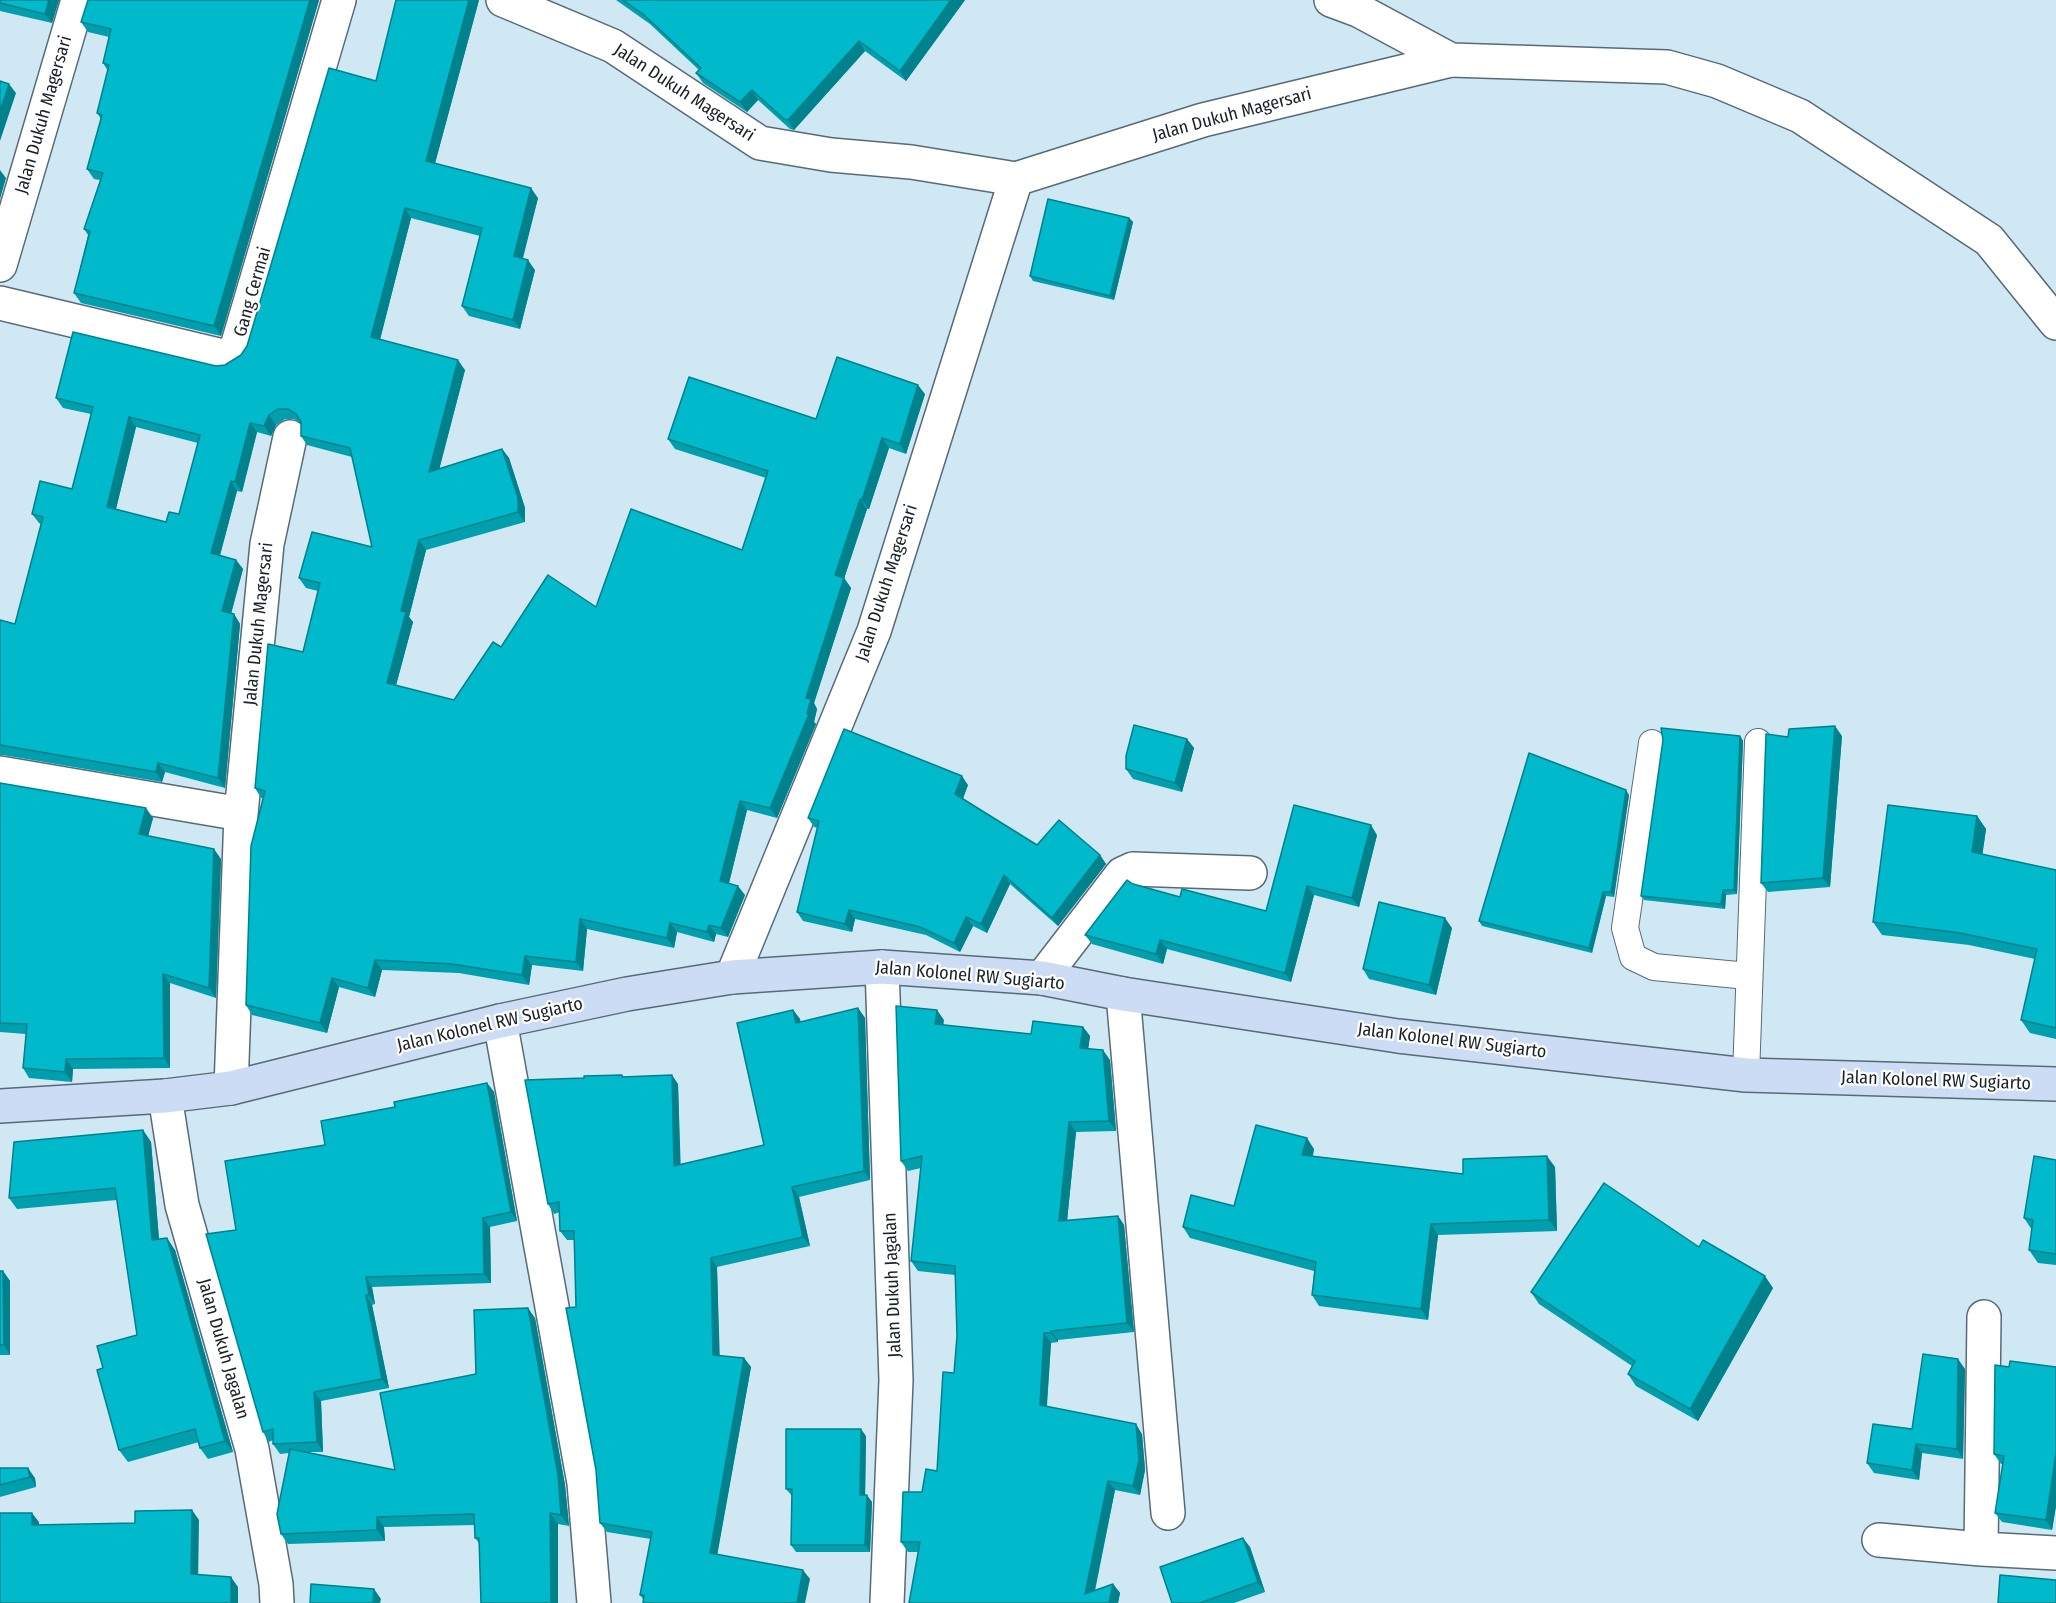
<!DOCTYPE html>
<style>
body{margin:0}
canvas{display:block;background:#d0e7f4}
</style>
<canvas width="2056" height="1603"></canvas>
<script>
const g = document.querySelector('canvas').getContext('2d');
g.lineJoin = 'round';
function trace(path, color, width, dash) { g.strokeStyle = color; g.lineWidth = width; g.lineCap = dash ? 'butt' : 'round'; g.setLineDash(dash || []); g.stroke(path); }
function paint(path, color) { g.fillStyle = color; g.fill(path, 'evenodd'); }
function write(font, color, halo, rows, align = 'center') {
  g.font = font + ' "Fira Sans Condensed",sans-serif'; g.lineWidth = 4.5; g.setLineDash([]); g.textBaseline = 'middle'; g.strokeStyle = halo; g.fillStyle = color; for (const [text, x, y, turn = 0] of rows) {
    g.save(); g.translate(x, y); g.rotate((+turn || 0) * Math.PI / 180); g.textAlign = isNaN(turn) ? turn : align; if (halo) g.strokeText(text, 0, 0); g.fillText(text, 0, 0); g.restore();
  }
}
const service = new Path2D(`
 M1652,743L1625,928L1633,957L1654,967L1748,976
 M1746,1075L1758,742`);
const minor = new Path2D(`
 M503,0L613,46L760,143L831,155L911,162L1016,179L1203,120L1451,60
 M0,265L78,0
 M0,303L227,357L236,350L339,0
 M0,773L241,814
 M882,967L896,1380L887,1603
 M732,977L874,631L1016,179
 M1042,978L1122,874L1133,869L1250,873
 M1123,994L1168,1513
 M500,1021L584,1483L594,1603
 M231,1088L241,814L267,544L290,437
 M165,1096L182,1205L252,1449L276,1584L277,1603
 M1879,1540L1981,1549L2056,1553
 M1981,1549L1984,1317`);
const tertiary = new Path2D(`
 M1331,0L1358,10L1451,60L1667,67L1717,81L1800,116L1989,240L2056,323`);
const secondary = new Path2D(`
 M0,1106L165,1096L231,1088L500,1021L627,994L732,977L882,967L1042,978L1123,994L1398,1036L1746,1075L2056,1084`);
trace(service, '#576b77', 28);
trace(minor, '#576b77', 36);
trace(tertiary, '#576b77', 36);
trace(secondary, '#576b77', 36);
trace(service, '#fff', 26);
trace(minor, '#fff', 33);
trace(tertiary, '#fff', 33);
trace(secondary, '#ccdcf4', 33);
paint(new Path2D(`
 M0,0H59L52,23L0,11Z
 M319,0L221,336L81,303L74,293L88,235L84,229L100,180L94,179L87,169L101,119L97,113L108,71L103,63L109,37L88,32L81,22Z
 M479,0L435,163L538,198L522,259L535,270L520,329L469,316L462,306L480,236L411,218L380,340L465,370L439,469L502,449L509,458L525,508V522L426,550L409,617L413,622L396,685L454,700L501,647L596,607L742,550L766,478L675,449L668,439L816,419L925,394L906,454L889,448L869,509H867L844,578L851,588L814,703L817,709L814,722L816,724L777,818L747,810L729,883L745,895L728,937L716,934L714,942L677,932L674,948L587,929L583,971L532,965L529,985L459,973L382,970L375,997L339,987L327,1033L252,1015L246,1005L263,798H261L255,788L303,652L318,591L306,588L299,578L372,547L352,457L307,445L301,436V423L294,419H285L276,425L271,436L257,432L242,492L237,491L220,555L236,560L243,569L231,614H234L240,624L225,788L165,772L162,782L3,755H0V620L15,624L41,524L39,523L32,514L72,489L91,414L63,408L56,398L216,366L225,365L241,355L247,346L376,81ZM136,427L198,443L179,514L166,522L116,509Z
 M616,0H965L906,81L865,51L794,130L790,129L758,100L747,112L703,83L696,73L699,70L650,24Z
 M1129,218L1133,222L1114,300L1033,281L1030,276Z
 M1740,736L1743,741L1737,894L1726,895L1725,909L1644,900L1641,896Z
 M1842,736L1830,887L1768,892L1761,883Z
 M1187,739L1194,748L1182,792L1133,779L1126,769Z
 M0,783L153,818L148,836L221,859L216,998L170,983V1068L73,1069L72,1082L29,1078L23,1068L26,1034L0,1032Z
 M968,785L963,799L1037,845L1100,855L1106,864L1058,926L1010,884L987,933L973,926L960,952L926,935L855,919L852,932L803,921L797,912L818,828L814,827L808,818Z
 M1629,795L1614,897L1606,896L1592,953L1482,926L1479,921Z
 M1977,816L1986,829L1982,855L2056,870V1039L2030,1033L2021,1020L2035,959L1969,945L1882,935L1873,922Z
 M1377,835L1359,907L1314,895L1291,982L1167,949L1163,964L1092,944L1085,935L1133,884L1180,897L1266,911Z
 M1452,928L1436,995L1369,979L1363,969Z
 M858,1008L865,1018L870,1180L799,1197L810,1246L717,1267L719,1356L744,1358L751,1367L717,1554L810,1579L643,1599L640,1595L651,1539L607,1532L600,1523L596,1470L576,1307L574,1240H567L560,1231V1212L554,1214L548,1204L584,1078L622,1075L623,1077L678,1084L680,1165L764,1145L793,1010L800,1019V1022Z
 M944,1020L943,1025L1031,1034L1083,1027L1090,1036L1088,1049L1110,1060L1116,1131L1076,1132L1067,1221L1118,1216L1124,1225L1134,1332L1058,1340V1342L1051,1343L1047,1406L1142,1434L1145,1470L1140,1495L1115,1490L1095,1591L1113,1584L1120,1593L1118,1603L918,1552H908L901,1542L922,1492L937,1471L954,1373L957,1336L955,1275L918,1271L911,1261L921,1168L908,1171L901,1161Z
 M487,1083L494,1092L517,1221L490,1227L491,1283L372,1287L375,1304L372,1305L389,1388L321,1401L323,1452H307L395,1470L476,1374L535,1318L565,1485L569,1526L558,1524V1603H481L479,1543L475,1538V1525L384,1527L385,1541L288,1544L281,1534L289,1453L280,1454L273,1444V1440L269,1442L263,1432L236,1230L325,1145L395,1107Z
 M143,1130L151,1142L159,1239L175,1250L233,1452L208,1459L200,1448L199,1442L128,1462L119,1450L103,1368L137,1335L117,1200L17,1209L9,1198Z
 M1314,1149L1313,1156L1463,1174L1555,1167L1557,1231L1438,1235L1428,1320L1319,1306L1312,1295L1314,1271L1190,1238L1183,1227L1234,1206Z
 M2056,1160V1265L2038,1263L2029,1250L2032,1230L2024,1218Z
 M1699,1247L1773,1288L1698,1421L1636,1386L1628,1374L1632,1366L1539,1304L1531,1292Z
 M0,1271H3L10,1281V1355H0Z
 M2056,1367V1506L2052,1530L2002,1522L1995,1513L2003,1464H2001L1994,1454Z
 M1965,1369L1963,1459L1922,1453L1919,1480L1874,1473L1867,1463L1912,1429Z
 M866,1436L865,1495L872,1502L870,1552H796L791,1545L792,1496L786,1489Z
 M0,1468L35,1478L36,1487L0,1497Z
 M1250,1547L1265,1592L1234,1603H1172Z`), '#009fae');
paint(new Path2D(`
 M49,0H59L52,23L45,14Z
 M310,0H319L221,336L214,326Z
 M469,0H479L433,171L426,161Z
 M951,0H965L906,81L900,71Z
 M859,41L865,51L794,130L788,120Z
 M9,84L16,93L0,141V111Z
 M752,90L758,100L747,112L740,102Z
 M0,170L6,178L0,199Z
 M531,188L538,198L521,266L514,256Z
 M405,208L411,218L378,347L371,337Z
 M1129,218L1133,222L1114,300L1110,296Z
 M528,260L535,270L520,329L513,320Z
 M458,360L465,370L436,482L429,472Z
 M918,385L925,394L906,454L900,444Z
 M269,415L276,425L271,436L264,426Z
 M129,417L136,427L114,517L107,507Z
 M250,423L257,432L242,492L235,482Z
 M882,438L889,448L869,509L862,500Z
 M502,449L509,458L525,508V522L518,512Z
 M231,481L237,491L218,563L211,553Z
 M860,499L867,509L842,585L835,575Z
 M419,540L426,550L409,617L413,622L394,693L387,683L401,611Z
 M236,560L243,569L229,621L222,611Z
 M844,578L851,588L814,703L817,709L814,722L816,724L777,818L770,808L807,714L806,698Z
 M234,614L240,624L225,788L218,778Z
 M1835,726L1842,736L1830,887L1823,878Z
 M1740,736L1743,741L1737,894L1734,890Z
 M1187,739L1194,748L1182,792L1175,783Z
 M158,763L165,772L162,782L156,772Z
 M962,776L968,785L961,803L955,794Z
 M1626,790L1629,795L1614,897L1611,892Z
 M740,801L747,810L727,891L720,881Z
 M146,808L153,818L146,844L139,834Z
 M1977,816L1986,829L1981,865L1972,852Z
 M1371,825L1377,835L1359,907L1352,898Z
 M214,849L221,859L216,998L209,988Z
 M1100,855L1106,864L1058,926L1052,918Z
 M1004,875L1010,884L987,933L981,924Z
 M738,886L745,895L728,937L721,928Z
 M1307,886L1314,895L1291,982L1285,973Z
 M1723,890L1726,895L1725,909L1721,904Z
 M1603,892L1606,896L1592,953L1589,948Z
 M849,910L855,919L852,932L845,924Z
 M966,917L973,926L960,952L954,943Z
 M1445,918L1452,928L1436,995L1429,985Z
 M580,919L587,929L583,971L576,962Z
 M670,923L677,932L674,948L667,938Z
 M709,925L716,934L714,942L707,932Z
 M1160,940L1167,949L1163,964L1156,954Z
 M525,956L532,965L529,985L522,975Z
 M375,960L382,970L375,997L368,988Z
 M163,974L170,983V1068L164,1058Z
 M332,978L339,987L327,1033L320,1023Z
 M858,1008L865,1018L870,1180L864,1171Z
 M793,1010L800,1019L803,1032L796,1023Z
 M937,1010L944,1020L942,1033L935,1024Z
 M1083,1027L1090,1036L1087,1058L1080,1048Z
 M1103,1050L1110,1060L1116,1131L1109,1121Z
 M66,1059L73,1069L72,1082L65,1072Z
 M672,1075L678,1084L681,1175L674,1166Z
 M487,1083L494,1092L517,1221L511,1212Z
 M1069,1122L1076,1132L1066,1231L1059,1221Z
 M143,1130L151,1142L160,1252L152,1240Z
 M1307,1138L1314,1149L1310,1166L1302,1155Z
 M1547,1156L1555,1167L1557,1231L1549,1220Z
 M792,1187L799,1197L810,1246L803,1237Z
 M1118,1216L1124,1225L1134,1332L1127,1323Z
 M483,1218L490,1227L491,1283L484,1274Z
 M1431,1224L1438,1235L1428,1320L1421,1309Z
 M167,1238L175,1250L233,1452L225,1441Z
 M711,1258L717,1267L720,1364L713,1355Z
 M3,1271L10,1281V1355L4,1345Z
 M1765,1276L1773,1288L1698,1421L1690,1409Z
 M366,1277L372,1287L375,1304L369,1295Z
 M366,1295L372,1305L389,1388L382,1379Z
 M528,1308L535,1318L565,1485L569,1526L561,1515Z
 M1051,1331L1058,1340V1342L1051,1333Z
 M1044,1333L1051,1343L1046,1415L1040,1405Z
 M744,1358L751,1367L716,1562L710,1553Z
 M1958,1359L1965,1369L1963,1459L1957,1449Z
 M314,1392L321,1401L323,1452L317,1442Z
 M1136,1424L1142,1434L1145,1470L1140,1495L1133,1486Z
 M861,1429L866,1436L865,1502L860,1495Z
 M1916,1444L1922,1453L1919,1480L1912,1470Z
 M2056,1453V1506L2052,1530L2046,1520Z
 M28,1468L35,1478L36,1487L30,1477Z
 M1108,1481L1115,1490L1092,1603L1085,1594Z
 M867,1495L872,1502L870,1552L865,1545Z
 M192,1510L199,1520L198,1584L191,1574Z
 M32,1513L39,1522V1534L32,1525Z
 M550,1513L558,1524V1603H551Z
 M377,1517L384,1527L385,1541L377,1530Z
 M1243,1538L1250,1547L1265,1592L1258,1582Z
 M803,1570L810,1579L805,1603H797Z
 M231,1577L238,1587V1603H231Z
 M1113,1584L1120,1593L1118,1603H1109Z
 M374,1589L381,1599L380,1603H373Z`), '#00828d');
const building = new Path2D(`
 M0,0H49L45,14L0,3Z
 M88,0H310L214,326L74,293L90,231L84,229L103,173L87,169L102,115L97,113L109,65L103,63L111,29L81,22Z
 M396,0H469L426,161L531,188L514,256L528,260L513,320L462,306L482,228L405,208L371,337L458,360L429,472L502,449L518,498V512L419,540L401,611L406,612L387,683L454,700L493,642L501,647L548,575L596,607L631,509L742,550L768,471L668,439L689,377L816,419L837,357L918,385L900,444L882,438L862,500L860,499L835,575L844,578L806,698L811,699L807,714H809L770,808L740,801L720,881L738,886L721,928L709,925L707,932L670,923L667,938L580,919L576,962L525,956L522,975L452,964L375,960L368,988L332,978L320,1023L246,1005L251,846L265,791L255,788L268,644L303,652L320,583L299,578L312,532L372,547L350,448L301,436V422L296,414L288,409H278L269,415L264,426L250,423L235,482L231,481L211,553L236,560L222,611L234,614L218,778L158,763L156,772L0,745V620L15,624L43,517L32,514L40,481L72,489L93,407L56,398L73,332L216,366L225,365L241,355L247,346L329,68L376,81ZM129,417L200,435L179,514L169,512L166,522L107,507Z
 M623,0H951L900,71L859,41L788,120L784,119L752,90L740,102L696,73L701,68L643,14Z
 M0,81L9,84L0,111Z
 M1048,199L1129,218L1110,296L1030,276Z
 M1134,725L1187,739L1175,783L1126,769V756Z
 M1835,726L1823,878L1761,883L1766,734L1788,737L1789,729Z
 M1661,728L1740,736L1734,890H1723L1721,904L1641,896L1663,740Z
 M844,729L962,776L955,794L1037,845L1059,820L1100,855L1052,918L1004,875L981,924L966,917L954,943L920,927L849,910L845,924L797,912L819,821L808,818Z
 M1529,753L1626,790L1611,892H1603L1589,948L1479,921Z
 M0,783L146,808L139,834L214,849L209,988L163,974L164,1058L66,1059L65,1072L23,1068L27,1024L0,1023Z
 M1294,805L1371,825L1352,898L1307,886L1285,973L1160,940L1156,954L1085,935L1127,880L1133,884L1180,897L1182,889L1266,911Z
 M1888,805L1977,816L1972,852L2056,870V1028L2021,1020L2037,949L1960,933L1873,922Z
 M1379,902L1445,918L1429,985L1363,969Z
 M896,1006L937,1010L935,1024L992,1030L1031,1034L1033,1021L1083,1027L1080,1048L1103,1050L1109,1121L1069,1122L1059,1221L1118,1216L1127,1323L1051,1331V1333H1044L1040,1405L1136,1424L1139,1460L1133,1486L1108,1481L1085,1594L1113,1584L1109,1603H909L920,1542H901L903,1492H922L926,1469L937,1471L943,1372L954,1373L957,1336L955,1266L911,1261L922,1156L901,1161Z
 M858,1008L864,1171L792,1187L803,1237L711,1258L713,1355L744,1358L710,1553L803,1570L797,1603H643L644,1595H640L652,1532L600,1523L596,1470L566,1308L576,1307L574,1231H560L559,1202L548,1204L525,1080L584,1078V1076L622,1075V1077L672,1075L674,1166L764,1145L737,1023L793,1010L796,1023Z
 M487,1083L511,1212L483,1218L484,1274L366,1277L369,1295H366L382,1379L314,1392L317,1442L273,1444V1429L263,1432L206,1234L236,1230L225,1161L325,1145L321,1121L395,1107L394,1102Z
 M1256,1125L1307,1138L1302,1155L1463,1174V1159L1547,1156L1549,1220L1431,1224L1421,1309L1312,1295L1316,1262L1183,1227L1191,1195L1234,1206Z
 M143,1130L152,1240L167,1238L225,1441L200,1448L195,1429L119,1450L97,1370L103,1368L97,1346L137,1335L115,1188L9,1198L14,1142Z
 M2034,1156L2056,1160V1254L2029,1250L2033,1220L2024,1218Z
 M1604,1183L1699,1247L1703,1240L1765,1276L1690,1409L1628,1374L1635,1361L1531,1292Z
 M0,1271H3L4,1345H0Z
 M528,1308L558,1475L561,1515L550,1513L551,1603H481L479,1538H475L474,1514L377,1517V1530L281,1534L277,1514L290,1449L395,1470L380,1393L476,1374L474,1310Z
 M1923,1354L1958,1359L1957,1449L1916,1444L1912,1470L1867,1463L1873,1424L1912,1429Z
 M2010,1361L2056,1367V1453L2046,1520L1995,1513L2004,1456L1994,1454L1995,1365L2009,1367Z
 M786,1429H861L860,1495H867L865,1545H791L792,1489H786Z
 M0,1468H28L30,1477L0,1485Z
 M192,1510L191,1574L231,1577V1603H0V1513H32V1525L135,1523V1511Z
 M1243,1538L1258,1582L1200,1603H1172L1160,1567Z
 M2000,1575L2056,1580V1603H1998Z
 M311,1584L374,1589L373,1603H310Z`);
paint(building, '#00b9ca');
trace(building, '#00828d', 1.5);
write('18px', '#1a2227', '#fff', [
 ["Jalan Dukuh Magersari",684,93,33],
 ["Jalan Dukuh Magersari",44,115,-74],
 ["Jalan Dukuh Magersari",1232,115,-15],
 ["Gang Cermai",253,292,-74],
 ["Jalan Dukuh Magersari",887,583,-72],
 ["Jalan Dukuh Magersari",259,624,-84],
 ["Jalan Kolonel RW Sugiarto",970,976,5],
 ["Jalan Kolonel RW Sugiarto",490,1025,-13],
 ["Jalan Kolonel RW Sugiarto",1452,1041,7],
 ["Jalan Kolonel RW Sugiarto",1936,1081,2],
 ["Jalan Dukuh Jagalan",893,1285,-92],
 ["Jalan Dukuh Jagalan",223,1349,74]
]);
</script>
